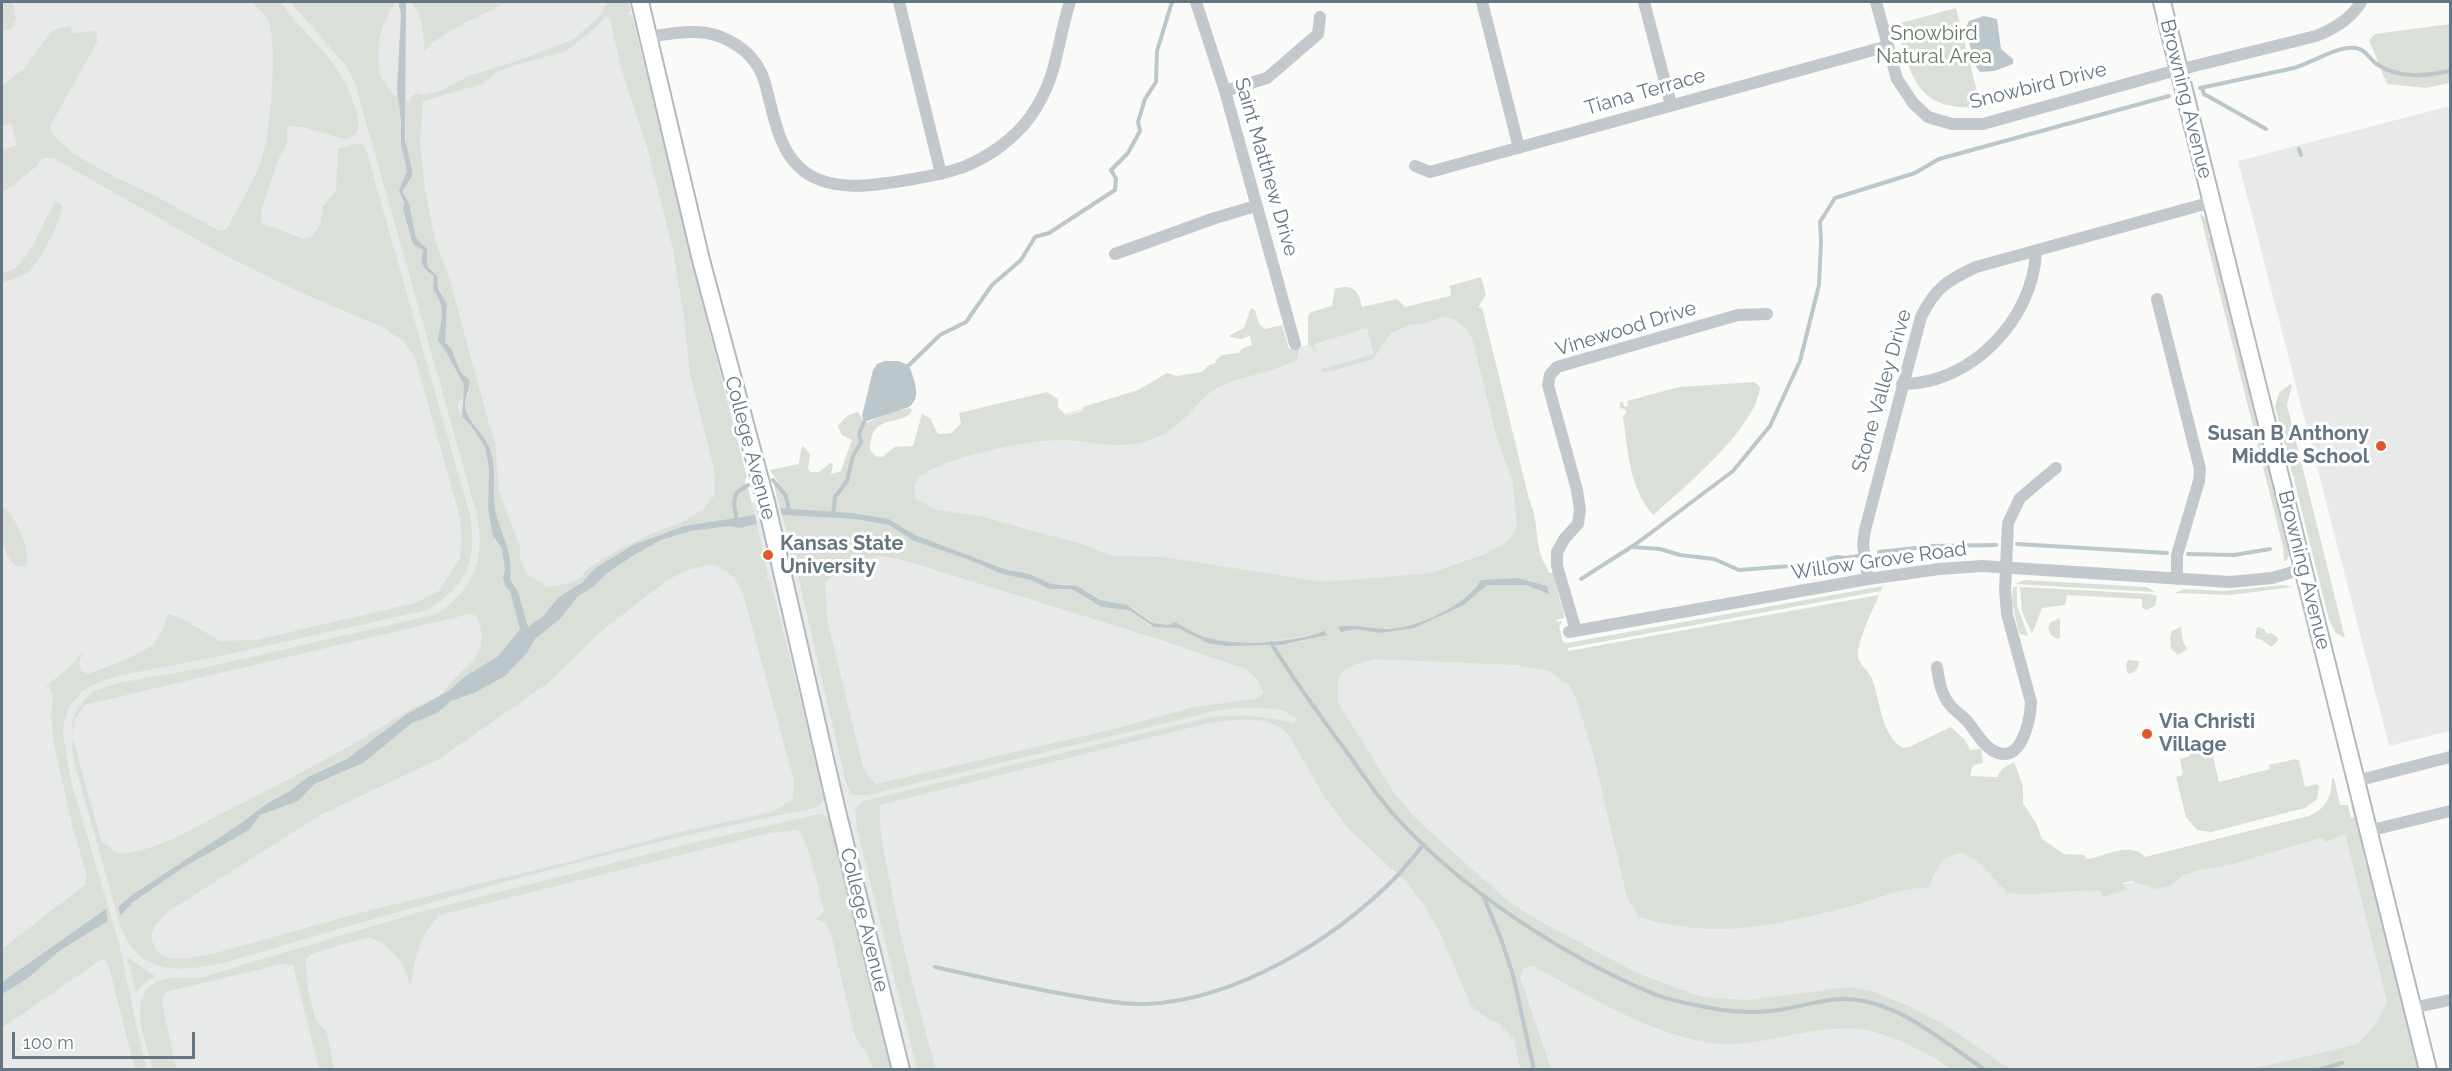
<!DOCTYPE html>
<style>
body{margin:0}
#map{position:relative;width:2452px;height:1071px;overflow:hidden;background:#fafaf8;font-family:Raleway,sans-serif}
canvas{display:block}
.frame{position:absolute;inset:0;border:3px solid #657683;pointer-events:none}
.scale{position:absolute;left:12px;top:1032px;width:183px;height:27px;box-sizing:border-box;border:3px solid #657683;border-top:0;padding-left:8px;font-size:18px;line-height:21px;white-space:nowrap;color:#657683;-webkit-text-stroke:4px #fff;paint-order:stroke}
</style>
<div id="map">
<canvas width="2452" height="1071"></canvas>
<div class="frame"></div>
<div class="scale">100 m</div>
</div>
<script>
const g = document.querySelector('canvas').getContext('2d');
g.lineJoin = 'round';
function paint(path, color) { g.fillStyle = color; g.fill(path, 'evenodd'); }
function trace(path, color, width, dash) { g.strokeStyle = color; g.lineWidth = width; g.lineCap = dash ? 'butt' : 'round'; g.setLineDash(dash || []); g.stroke(path); }
function write(font, color, halo, rows, align = 'center') {
  g.font = font + ' Raleway,sans-serif'; g.lineWidth = 6; g.setLineDash([]); g.textBaseline = 'middle'; g.strokeStyle = halo; g.fillStyle = color; for (const [text, x, y, turn = 0] of rows) {
    g.save(); g.translate(x, y); g.rotate((+turn || 0) * Math.PI / 180); g.textAlign = isNaN(turn) ? turn : align; if (halo) g.strokeText(text, 0, 0); g.fillText(text, 0, 0); g.restore();
  }
}
paint(new Path2D(`
 M2,2H629L750,503L1472,298L1559,660L1880,754L2118,886L2358,823L2419,1069L2,1070Z
 M2450,106V731L2389,746L2238,161Z`), '#e8e9e9');
paint(new Path2D(`
 M2,2H13L16,19L11,29L2,31Z
 M252,2H281C308,41 340,58 355,107C358,117 361,124 356,134L344,139L303,127L288,126L287,129C288,138 288,148 280,155L261,210L262,223L303,239L312,237L320,225L323,207L336,190L338,149L358,143L365,146L470,515C478,562 466,586 427,610L225,655L122,675L101,681L82,691L69,707L64,723L63,735L71,781L120,947L136,1025L147,1069H135L109,967L105,961L102,959L2,1028V994C38,971 68,938 108,921L106,909L2,982V949L86,884L87,875L73,829L54,744L51,715L53,696L49,687H45L72,665L83,651L79,663L82,671L88,674C104,668 141,655 153,644C161,636 165,624 168,614L181,618L220,641L256,640L415,603L439,591L460,558L462,541L460,518L415,357L403,341L383,327L302,293L228,257L53,158H43L36,167L2,193V150L17,145L11,123L2,126V86L25,68L50,33L59,28L75,26L71,28V33L97,31V42L49,128C63,156 125,181 153,195C175,206 196,219 218,230H226C239,206 255,180 263,155C270,133 279,36 267,18C264,12 256,8 252,2Z
 M290,2H397C380,19 374,55 381,77C383,84 391,90 395,96L398,94L403,155L407,171L399,190L415,246L423,250L421,262L426,270L434,276L433,290C448,308 440,321 438,341L445,350L464,385L465,393L458,404V408L462,417L470,424L485,447L489,468L488,508L494,540L502,549L505,570L503,579L505,586L510,591L520,628L497,657L464,677L450,690L421,705L347,759L308,777L290,791L265,804L240,824L132,895L118,907L124,912L133,902L184,867L249,830L260,815L298,801L315,785L363,763L412,723L437,713L451,701L474,693L505,676L527,653L535,639L560,619L578,596L593,587L607,573L634,555L661,540L691,531L730,526L739,528L757,524L768,576L766,577L771,583L825,798L820,805L810,809C613,847 419,906 226,962C182,972 141,977 121,928L73,759L72,726L74,715L87,697L95,691L118,683L203,668L437,614C476,587 486,557 476,511L355,83L344,63ZM710,565C725,565 735,578 742,590L794,781L793,799L772,812L676,833L569,862L371,910L212,954C193,957 160,967 153,943C148,930 160,920 169,911L322,814L439,759L548,683L599,633L666,581L687,570ZM470,614L477,616C482,628 484,644 477,655C472,663 464,668 458,675C451,682 448,689 440,695C431,701 420,703 411,709C350,748 288,780 223,813C191,829 155,852 118,854L101,841L72,735L75,719L84,705Z
 M410,2H506C499,7 492,9 485,13C463,24 441,33 424,51C424,33 423,15 410,2Z
 M608,2H628L631,11L628,12L629,15H632L693,262L689,263L690,265H693L747,478L745,479V487L737,490L748,488L755,515L684,526L633,545L594,569L583,582L559,597L542,617L528,628L518,592L510,579C512,550 500,536 495,509C492,489 498,469 490,449C485,435 471,425 466,410C463,401 472,394 469,384C468,377 463,374 459,369C455,363 455,354 451,348C449,344 446,345 445,341C442,336 449,315 447,305C445,295 437,290 438,280L427,266C424,251 429,249 416,238L409,203L402,192L412,176V169L406,150V100L408,102L415,93L423,95L440,91L471,75L517,61L574,39L598,17ZM605,16L610,19L621,67L648,151L673,250L685,324L690,374L714,469L715,495L702,510L679,524L655,532L624,547L590,567L580,578L571,583L547,587L527,574L520,559V547L499,492L495,441L489,424L448,274L435,240L425,190L420,143L423,101L482,84L496,73L513,66L566,51L596,27Z
 M1956,8L1981,107C1916,112 1910,76 1897,24Z
 M2450,24V83L2426,88L2387,84L2369,40L2375,34Z
 M56,202L62,205C63,217 39,264 28,272C21,277 9,280 2,283V273C29,271 41,221 56,202Z
 M2200,214C2210,219 2210,229 2209,237H2212L2273,482L2271,485H2273L2289,547V555L2286,561H2284L2283,547Z
 M1481,277L1486,294L1478,308L1482,307L1529,499C1538,518 1535,536 1541,556C1543,562 1547,566 1549,573H1553L1564,615V618L1556,620L1557,622L1563,621L1559,626L1563,642L1567,643L1883,586L1881,591L1568,648V651L1879,595C1872,612 1861,632 1858,651C1856,664 1868,668 1872,679C1880,700 1881,736 1903,748L1909,747L1951,727L1965,740L1970,750L1981,749L1983,763L1973,765L1970,776L1997,777L2002,769L2014,762L2023,786V803L2036,823L2042,839L2064,854L2084,855L2088,859C2105,856 2131,841 2145,857L2309,816C2326,809 2332,796 2332,778H2334L2340,805H2348L2351,818L2354,817L2351,806H2353L2365,852L2363,855L2365,865L2369,867L2419,1069H2252L2355,1045C2367,1037 2384,1015 2387,1001L2345,834L2325,842L2322,838L2316,839L2233,864L2195,871L2183,875L2170,886L2154,889C2147,885 2139,884 2132,881L2123,883L2127,890L2103,897L2101,891C2070,888 2040,897 2008,893L1974,858L1961,853C1935,858 1939,869 1928,887L1925,888C1898,888 1880,898 1855,905C1777,925 1719,941 1639,917L1627,897L1592,749L1575,696L1569,685L1550,671L1516,665L1374,659L1356,664L1343,671L1338,679L1337,701L1395,794L1416,819L1509,902L1545,924L1639,974L1693,994L1711,998L1747,1000L1850,987L1871,991L1909,1006L1948,1027L2010,1069C1998,1069 1960,1071 1951,1069C1946,1067 1941,1061 1936,1059C1914,1047 1889,1034 1865,1030C1814,1023 1777,1043 1730,1044C1668,1045 1587,995 1533,966L1523,968L1520,977L1551,1069H1520L1514,1039L1497,1022L1489,1020L1471,1005L1442,937L1423,903L1408,884L1350,830L1325,798L1288,734C1265,712 1234,721 1205,724L880,805C878,828 884,851 888,873C900,940 918,1005 936,1069H917L857,829L855,809L864,801L1211,717C1241,714 1265,716 1294,723L1297,718L1283,710L1261,708H1232L1211,712L867,795H852L846,783L798,576L799,569L782,515L855,519L889,525L914,541L967,559L1002,574L1031,580L1044,587L1071,589L1092,602L1129,610L1150,626L1178,628L1208,643L1225,646L1281,645L1305,641L1324,631C1288,641 1242,647 1204,637C1194,634 1185,627 1175,622L1168,625L1152,623L1134,608L1100,600L1088,592L1069,584H1051L1030,574L1007,570L915,535L889,519L853,513L780,508L774,484L780,485L770,470L799,464L801,449L803,446L810,454L808,468L810,472H819L830,463L833,464L831,474L841,471L852,440L842,435L838,426C844,418 848,414 858,412L864,422H868L894,411L910,408L912,411C900,428 871,411 870,450L875,456L882,457L895,447L913,446L922,414L930,418L938,434L951,433L961,424L959,413L1047,392L1058,399V407L1066,416L1082,412L1083,407L1138,390L1167,373L1177,376L1202,372L1209,365L1216,363L1215,361L1222,355L1238,353L1243,348L1252,345L1250,336L1240,339L1230,337V335L1244,328L1251,308L1255,310L1259,324L1265,329L1282,325L1289,349L1299,347L1297,359C1271,375 1239,374 1212,391C1202,398 1195,409 1186,417C1173,429 1156,440 1139,443C1111,449 1084,439 1057,440C1021,442 944,457 917,478L914,489L916,498L934,509L983,517L1088,546L1113,556L1163,557L1323,582L1431,573L1488,553L1509,540L1517,527L1513,482L1497,438L1472,337L1466,328L1454,319L1443,317L1426,323L1409,325L1391,333L1373,359L1336,370L1323,372L1321,369L1316,352L1308,343V316L1311,312L1332,306L1335,289C1353,283 1359,291 1362,307L1397,299L1405,307L1450,296L1451,290L1449,286ZM1367,328L1374,354L1321,369L1314,344ZM880,556L903,560L1155,638L1246,669L1256,678L1264,692L1261,696L1255,699L1194,707L1110,730L876,784L864,771L827,619L825,583L842,566ZM1481,580L1546,586L1548,593L1526,585H1487L1464,605L1414,628L1381,633L1355,629L1341,631L1338,627C1356,622 1371,629 1389,629C1417,628 1467,605 1481,580Z
 M1754,382L1760,387C1757,427 1682,490 1653,515C1629,487 1628,451 1623,417L1626,413L1625,409L1620,408V402H1623L1624,407L1628,406L1627,401L1679,387Z
 M2290,384L2292,385L2287,405L2345,638L2336,633L2329,620L2294,480L2295,476L2293,477L2275,407L2279,393Z
 M4,507C15,518 33,550 25,566L19,567C0,557 2,530 2,511Z
 M2024,580L2147,587L2155,592L2015,584Z
 M2283,585L2293,587L2230,595L2175,593L2184,589L2224,591Z
 M2013,587H2017V605L2028,636L2020,634L2018,630L2012,601Z
 M2020,587L2150,594L2157,596L2155,606L2146,610L2142,607V599L2067,595L2065,605L2042,608L2032,634L2022,612Z
 M2060,618V638L2057,639L2051,635L2048,627L2051,622Z
 M2181,627L2183,642L2187,649L2178,655L2171,649L2170,639L2172,631Z
 M2257,627L2264,629L2267,634L2272,633L2278,638V641L2271,647L2262,640L2255,638Z
 M2128,660L2139,661L2137,670L2130,674L2127,672L2126,664Z
 M2211,748L2219,782L2270,769L2269,765L2296,759L2299,761L2305,787L2316,784L2319,786L2317,799L2305,808L2211,832L2197,830L2186,817L2176,777L2183,775L2180,759L2190,756L2189,754Z
 M819,814L828,817L832,824L892,1069H873L868,1056L855,1037L831,934L825,923L816,919L824,911C819,894 809,838 797,830L769,833L440,915C417,938 416,957 410,987C405,962 392,947 369,937L316,952L305,959L308,989L313,1010L316,1020L327,1033L334,1069H319L293,965L282,964L170,991L164,994L162,1001L176,1069H153C146,1040 122,990 165,979C176,977 188,979 199,978L420,912L696,842Z
 M127,957L155,976L143,984L136,993Z`), '#dadfd7');
paint(new Path2D(`
 M398,2H406L405,140L412,169V176L402,192L409,203L416,238L427,249V266L437,276L438,288L447,304L445,342L451,348L460,371L469,380C471,391 462,400 466,411C471,425 485,435 490,449C497,469 492,489 495,509C501,538 513,548 510,579L518,592L528,627L542,617L559,597L583,582L594,569L633,545L684,526L755,515L757,524L739,528L730,526L691,531L661,540L634,555L607,573L593,587L578,596L560,619L535,639L527,653L505,676L474,693L451,701L437,713L412,723L363,763L315,784L298,801L260,815L249,830L184,867L133,902L121,915L118,907L132,895L240,824L266,804L290,791L308,777L347,759L407,714L450,690L464,677L497,657L520,629L510,591L505,586L503,578L505,570L502,549L493,536L488,508L489,468L485,447L470,424L462,417L464,385L445,350L438,341C440,321 448,308 433,290L434,276L426,270L421,262L423,250L415,246L412,241L403,209L404,203L399,190L407,171L401,144V121L397,89L401,14Z
 M1984,16L1997,19L2001,49L2013,59V64L1994,71L1980,72L1974,64L1966,27L1969,21Z
 M885,361H898L909,365C913,378 923,397 909,407L864,422L862,416L873,370L877,364Z
 M780,508L853,513L889,519L915,535L1007,570L1030,574L1051,584L1077,586L1100,600L1127,605L1152,623L1168,625L1175,622C1185,627 1194,634 1204,637C1240,647 1290,643 1325,631L1327,635L1281,645L1225,646L1208,643L1178,628L1154,627L1129,610L1102,607L1071,589H1049L1031,580L1002,574L967,559L914,541L889,525L855,519L782,515Z
 M1518,578L1547,586L1549,594L1526,585H1487L1464,605L1414,628L1381,633L1355,629L1341,632L1338,627C1356,623 1371,629 1389,629C1417,628 1467,605 1481,580Z
 M106,909L108,921L59,951L28,978L2,994V982Z`), '#bbc7cb');
trace(new Path2D(`
 M2200,88L2294,68C2312,63 2338,45 2356,48C2366,49 2370,60 2378,65C2400,79 2426,76 2450,71
 M2202,88L2204,94L2266,129
 M2299,149L2301,155
 M909,365L940,335L966,322L992,285L1021,260L1035,237L1049,233L1115,190L1116,179L1111,170L1128,153L1140,131L1138,122L1145,99L1156,82L1157,51L1172,2
 M773,480L786,496L789,511
 M833,515L835,497L847,481L853,456L861,442L859,434L864,422
 M737,522L734,503L736,493L748,485
 M2017,544L2167,553
 M1633,547L1660,549L1680,555L1714,559L1739,570L1803,565L1837,557L1846,558L1858,556
 M1879,552L1934,546L1996,545
 M2188,554L2234,555L2270,549
 M1581,579L1636,544L1733,471L1770,426L1800,361L1819,285L1821,241L1820,222L1835,198L1915,173L1939,159L2169,96
 M1271,643C1294,680 1320,716 1346,751C1362,773 1377,796 1395,816C1461,889 1563,956 1654,994C1673,1002 1696,1005 1716,1009C1734,1012 1752,1013 1770,1011C1794,1009 1817,1000 1841,999C1896,998 1942,1041 1985,1070
 M1483,895L1501,939L1513,975L1534,1070
 M935,967C979,977 1024,987 1069,995C1094,999 1121,1005 1146,1004C1236,1000 1332,941 1394,879C1405,868 1414,856 1424,844
 M2318,1070L2342,1063`), '#bbc7cb', 4);
const secondary = new Path2D(`
 M640,2L701,260L766,502L836,807L901,1070
 M2162,2L2428,1070`);
trace(secondary, '#b3babf', 20);
trace(new Path2D(`
 M899,2L941,174
 M1196,2L1225,91L1295,344
 M1482,2L1519,148
 M1644,2L1671,105
 M1876,2L1897,79L1913,103L1928,117L1952,124H1983L2166,73L2316,36C2334,29 2351,19 2361,2
 M649,37C687,30 716,26 747,53C754,60 761,70 764,80C773,109 776,145 799,167C828,195 879,185 913,179C930,176 949,173 966,166C990,156 1015,138 1030,117C1059,77 1056,44 1070,2
 M1225,91L1267,78L1318,34L1320,17
 M1415,166L1430,172L1888,46
 M1115,254L1215,218L1256,206
 M2157,299L2200,469L2199,481L2177,555V579
 M1902,384C1971,385 2034,318 2036,251
 M1868,579L1863,545L1865,530L1921,317C1935,288 1948,280 1976,267L2212,202
 M1576,631L1557,566V552L1565,538L1578,524L1580,510L1577,490L1548,385L1550,375L1557,367L1738,315L1767,314
 M1569,632L1868,579L1939,569L1982,566L2230,582L2272,578L2303,569
 M1937,667C1939,681 1941,695 1951,706C1956,712 1963,716 1968,722C1975,731 1982,744 1992,750C2021,768 2030,721 2031,702L2007,614L2005,590L2008,523L2020,498L2056,468
 M2356,781L2450,757
 M2368,831L2450,811
 M2412,1008L2450,1000`), '#c3c8cc', 12);
trace(secondary, '#fff', 16);
for (const [x, y, r, color] of [
 [2381,446,6,"#e4572e"],
 [768,555,6,"#e4572e"],
 [2147,734,6,"#e4572e"]
]) { const dot = new Path2D(); dot.arc(x, y, r, 0, 2 * Math.PI); g.fillStyle = color; g.fill(dot); trace(dot, '#fff', 2); }
write('20px', '#687a64', '#fff', [
 ["Snowbird",1934,34],
 ["Natural Area",1934,57]
]);
write('20px', '#657683', '#fff', [
 ["Snowbird Drive",2038,86,-14],
 ["Tiana Terrace",1645,92,-16],
 ["Browning Avenue",2186,99,76],
 ["Saint Matthew Drive",1266,167,74],
 ["Vinewood Drive",1626,329,-17],
 ["Stone Valley Drive",1882,391,-74],
 ["College Avenue",750,448,75],
 ["Willow Grove Road",1879,561,-8],
 ["Browning Avenue",2304,570,76],
 ["College Avenue",864,920,76]
]);
write('bold 20px', '#657683', '#fff', [
 ["Susan B Anthony",2369,434,"right"],
 ["Middle School",2369,457,"right"],
 ["Kansas State",780,544],
 ["University",780,567],
 ["Via Christi",2159,722],
 ["Village",2159,745]
], 'left');
</script>
